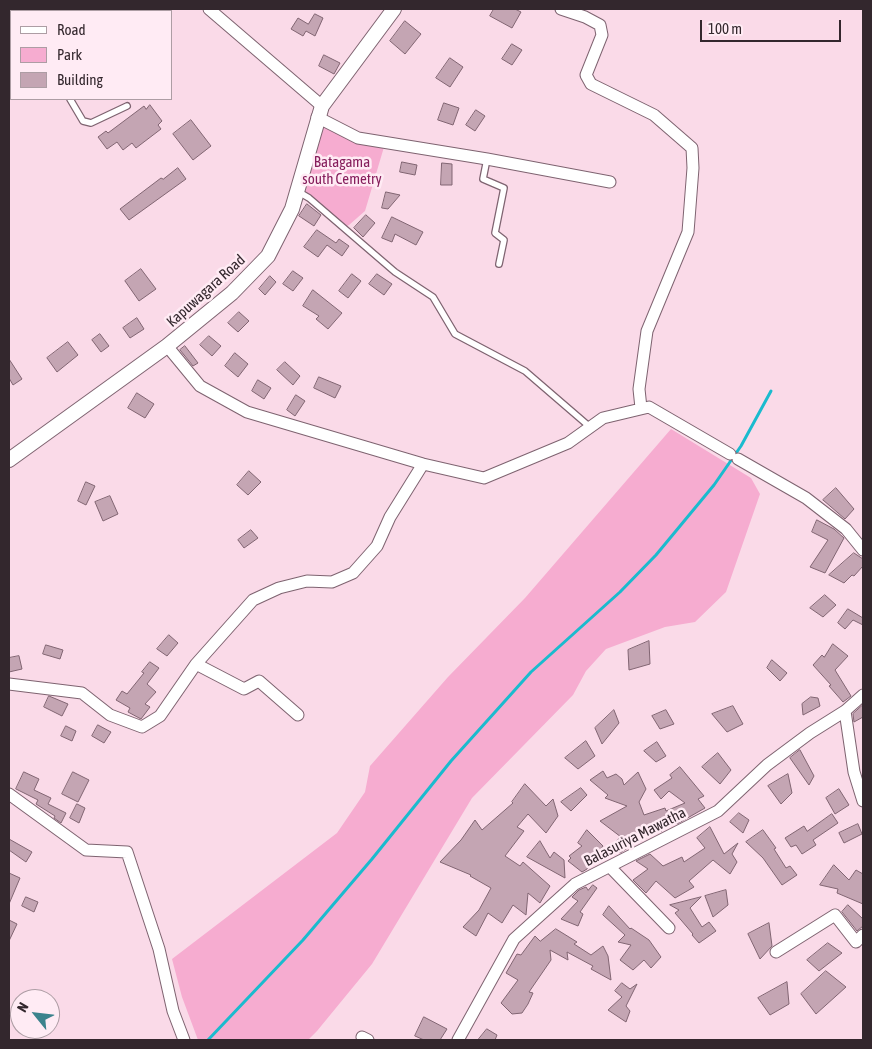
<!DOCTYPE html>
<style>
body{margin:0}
#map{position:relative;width:872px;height:1049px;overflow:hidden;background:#fadae8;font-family:"Asap Condensed",sans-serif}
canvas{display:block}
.frame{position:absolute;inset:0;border:10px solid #33272d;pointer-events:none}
.legend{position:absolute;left:10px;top:10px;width:162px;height:90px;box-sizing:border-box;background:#ffebf4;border:1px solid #ad9da4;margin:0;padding:6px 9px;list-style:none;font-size:15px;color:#33272d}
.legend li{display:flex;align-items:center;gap:10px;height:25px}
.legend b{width:25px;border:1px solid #ad9da4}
.north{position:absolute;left:10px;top:989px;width:50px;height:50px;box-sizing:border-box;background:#ffebf4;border:1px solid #ad9da4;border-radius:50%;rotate:299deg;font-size:14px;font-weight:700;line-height:20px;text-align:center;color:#33272d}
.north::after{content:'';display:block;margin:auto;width:18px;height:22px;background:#3c838d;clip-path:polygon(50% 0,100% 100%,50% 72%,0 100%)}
.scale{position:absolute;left:700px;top:20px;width:141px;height:22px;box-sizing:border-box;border:2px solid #33272d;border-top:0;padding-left:6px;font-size:15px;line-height:18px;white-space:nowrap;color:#33272d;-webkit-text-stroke:4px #ffebf4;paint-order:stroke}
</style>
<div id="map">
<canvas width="872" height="1049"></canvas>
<div class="frame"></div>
<ul class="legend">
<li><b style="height:6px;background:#fff"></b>Road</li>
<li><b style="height:14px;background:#f6acd0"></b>Park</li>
<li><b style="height:14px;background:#c4a5b3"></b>Building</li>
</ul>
<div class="north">N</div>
<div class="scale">100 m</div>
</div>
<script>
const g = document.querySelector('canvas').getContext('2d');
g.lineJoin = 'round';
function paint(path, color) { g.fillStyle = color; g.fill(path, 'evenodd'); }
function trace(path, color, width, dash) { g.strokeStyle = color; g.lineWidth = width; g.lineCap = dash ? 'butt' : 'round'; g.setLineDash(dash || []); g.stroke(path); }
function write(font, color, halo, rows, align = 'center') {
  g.font = font + ' "Asap Condensed",sans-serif'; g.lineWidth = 5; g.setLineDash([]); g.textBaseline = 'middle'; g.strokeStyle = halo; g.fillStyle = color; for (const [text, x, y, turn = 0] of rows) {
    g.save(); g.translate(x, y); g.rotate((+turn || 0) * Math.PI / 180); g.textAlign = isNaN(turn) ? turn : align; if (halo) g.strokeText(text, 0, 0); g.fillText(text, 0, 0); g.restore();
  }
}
paint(new Path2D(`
 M323,121L384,147L365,211L349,225L345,227L326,208L301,194Z
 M671,429L751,478L760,494L726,592L695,622L665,627L606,649L586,671L573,695L472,798L372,964L317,1031L308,1040H198L182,997L172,959L337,833L365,792L370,766L448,677L525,598Z`), '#f6acd0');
trace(new Path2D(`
 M208,1040L303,940L372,859L451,761L531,672L620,592L656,555L714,485L741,446L771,391`), '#1abbce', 3);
const building = new Path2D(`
 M494,9H515L521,12L512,28L490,16Z
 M315,14L323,18L315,36L306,31L303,36L291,29L298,18L308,24Z
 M405,21L421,34L405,54L390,41Z
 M512,44L522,50L512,65L502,59Z
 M324,55L340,63L334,74L319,66Z
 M450,58L463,67L450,87L436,78Z
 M444,103L459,108L453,125L438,120Z
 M150,105L162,121L158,125L161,129L136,148L132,143L123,150L117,142L107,149L98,137L106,131L108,133L144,106L146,109Z
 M476,110L485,116L475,131L466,125Z
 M191,120L211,146L193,160L173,134Z
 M402,162L417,165L415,175L400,172Z
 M442,163L452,164V185H441Z
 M178,168L186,179L129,220L120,209L161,178L163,179Z
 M386,192L400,195L388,209L382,208Z
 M307,204L321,215L314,226L299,216Z
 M366,215L375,223L363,237L354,228Z
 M392,217L423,232L416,245L395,234L392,242L382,238Z
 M317,230L336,243L339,239L349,246L342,256L327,245L318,257L304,247Z
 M141,269L156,289L139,301L125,281Z
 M293,271L303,278L293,291L283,284Z
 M352,274L361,281L348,298L339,291Z
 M377,274L392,284L384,295L369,284Z
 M270,276L276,282L265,295L259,289Z
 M313,290L342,313L328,329L316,319L319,316L303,306Z
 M239,312L249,321L238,332L228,323Z
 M137,318L144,329L130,338L123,328Z
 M100,334L109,346L101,352L92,340Z
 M209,336L221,346L212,356L200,345Z
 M68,342L78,355L57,372L47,358Z
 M185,346L198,363L193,366L180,350Z
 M235,353L248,364L238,377L225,366Z
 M9,359L22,379L13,385L9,378Z
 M285,362L300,376L293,385L277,370Z
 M319,377L341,386L335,398L314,388Z
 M258,380L271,388L264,399L252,391Z
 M137,393L154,404L145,418L128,408Z
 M296,395L305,401L295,416L287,410Z
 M249,471L261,482L248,495L237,485Z
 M86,482L95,486L86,505L78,501Z
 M836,488L854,509L845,519L823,500Z
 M110,496L118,514L103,521L95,502Z
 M817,520L834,529L844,538L825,573L810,567L828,540L812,532Z
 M251,530L258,538L244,548L238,540Z
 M854,553L863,559V566L854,576L852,575L844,583L829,575Z
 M825,595L836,605L823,617L810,608Z
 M848,609L863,618V625L853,620L845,629L838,623Z
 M169,635L178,643L167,656L157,649Z
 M649,641L650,664L629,670L628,650Z
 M833,644L848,656L835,670L851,696L843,702L829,686L831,685L813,665L822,655L824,657Z
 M46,645L63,650L60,659L43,654Z
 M19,656L22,669L9,672V658Z
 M772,660L787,673L780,681L767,668Z
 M150,662L159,668L147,684L156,692L145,704L150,707L141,719L128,712L130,708L116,700L122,691L127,694L144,673L142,672Z
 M49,696L68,704L62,716L44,707Z
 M811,697L818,698L820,706L803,715L802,704Z
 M863,705V717L854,722L853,714Z
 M733,706L743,724L727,732L712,714Z
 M614,710L619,723L602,744L595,728Z
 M666,710L674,724L660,729L652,716Z
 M98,725L111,732L104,743L92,736Z
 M66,726L76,731L72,741L61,736Z
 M586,741L595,756L578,769L565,758Z
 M657,742L666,756L656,762L644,751Z
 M800,750L814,776L809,785L790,758Z
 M718,753L731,770L720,784L702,767Z
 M680,767L704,796L698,799L705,808L677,824L673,815L661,832L654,822L629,838L634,844L620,853L610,846L621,837L600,821L627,806L605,798L608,795L590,780L603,771L607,778L616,774L622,779L624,785L638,772L646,789L639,802L644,815L665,808L666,811L685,803L669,791L661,799L654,790L672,778L670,775Z
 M24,772L39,779L34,790L51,798L48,804L66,813L61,823L54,818L55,816L36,804L38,800L16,789Z
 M73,772L89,780L78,802L62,794Z
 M788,774L792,793L781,804L768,786Z
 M525,784L546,806L553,799L558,816L546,833L528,814L517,827L524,831L505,856L520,866L523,862L550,886L540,903L528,893L526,915L513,905L502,923L488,913L476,936L463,927L479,910L491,888L470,876L471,875L440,862L461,840L475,820L482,830L513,803L512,802Z
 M581,788L587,795L571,811L561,802Z
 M839,789L849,805L835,814L826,798Z
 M77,804L85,808L79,823L70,818Z
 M739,813L749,820L743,833L730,822Z
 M832,814L838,823L813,840L816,845L802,854L796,845L791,847L785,838L804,826L807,831Z
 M858,824L862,834L844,843L839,833Z
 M710,827L724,854L738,843L732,854L737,862L730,874L713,860L689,881L694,887L675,898L656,881L646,893L633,880L648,869L636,861L650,854L663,866L682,857L684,862L705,848L697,838Z
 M587,830L603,846L587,869L582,872L568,861L571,858L569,856L582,846L578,843Z
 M763,830L776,848L774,849L786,868L790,866L797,875L782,885L763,858L746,842Z
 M9,839L32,852L26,862L9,850Z
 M540,841L550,858L554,852L564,860L565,878L527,857Z
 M834,865L849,880L856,870L863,874V904L837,893L838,889L820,885Z
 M9,873L20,878L9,904Z
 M593,885L597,888L580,912L583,914L578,926L561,919L578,901L572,897L579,890L586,887L588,890Z
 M726,890L728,905L713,917L705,896Z
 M26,897L38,902L34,912L22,906Z
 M701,897L690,908L702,927L709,922L716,931L699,943L692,935L693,934L675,913L679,910L670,905Z
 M848,905L863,919V926L857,931L842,912Z
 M609,906L630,929L631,928L649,940L661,957L651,968L644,960L633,970L620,960L631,945L618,942L625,935L603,915Z
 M9,920L17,924L9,941Z
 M769,923L772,946L760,959L748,934Z
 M556,929L577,942L574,944L591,955L603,946L608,956L611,980L591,969L593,966L567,952L568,960L550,950L551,960L529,992L533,993L528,1004L522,1013L512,1014L501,1003L518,980L506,973L517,954L521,955L535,936L540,941Z
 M828,943L842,953L819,971L807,960Z
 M826,971L846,987L816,1014L801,994Z
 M787,982L789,1004L770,1015L758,998Z
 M622,983L630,989L637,984L626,1006L630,1011L626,1022L608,1010L622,997L615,991Z
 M424,1017L447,1029L440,1040H424L415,1036Z
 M487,1029L497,1035L495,1040H478Z`);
paint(building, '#c4a5b3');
trace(building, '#816572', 1);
const service = new Path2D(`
 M70,99L83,121L91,123L127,106
 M487,159L483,179L504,188L495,233L504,240L499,264
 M297,191L309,198L395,272L433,297L455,334L525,371L590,427`);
const minor = new Path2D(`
 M209,9L322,106
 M561,9L585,17L600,25L602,35L586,75L591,84L654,115L692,148L693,168L688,232L647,331L639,389L641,408
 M146,11L151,9
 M9,90L11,88
 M317,117L358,138L487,159L610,182
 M167,346L200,386L247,412L423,464L484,478L568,443L603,418L649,407L730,454
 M738,459L806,498L846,529L863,550
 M196,664L244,689L259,681L298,715
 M9,684L82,693L110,715L142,727L160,716L196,664L253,600L279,588L307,581L332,582L353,573L377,546L390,517L423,464
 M845,711L854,772L863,801
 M9,794L86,850L127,852L159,949L173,1011L184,1040
 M610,867L669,928
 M776,952L835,915L856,942L863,935
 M362,1037L368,1040
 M458,1040L514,939L575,884L718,811L767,765L810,733L845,711L863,695`);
const tertiary = new Path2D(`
 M9,460L167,346L232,293L268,256L292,209L322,106L394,9`);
trace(service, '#7e6370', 8);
trace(minor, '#7e6370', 13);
trace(tertiary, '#7e6370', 16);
trace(service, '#fff', 5.5);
trace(minor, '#fff', 11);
trace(tertiary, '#fff', 14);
write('15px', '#861e5c', '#ffebf4', [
 ["Batagama",342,162],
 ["south Cemetry",342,179]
]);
write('15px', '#33272d', '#ffebf4', [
 ["Kapuwagara Road",206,291,-42],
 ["Balasuriya Mawatha",635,837,-27]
]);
</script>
